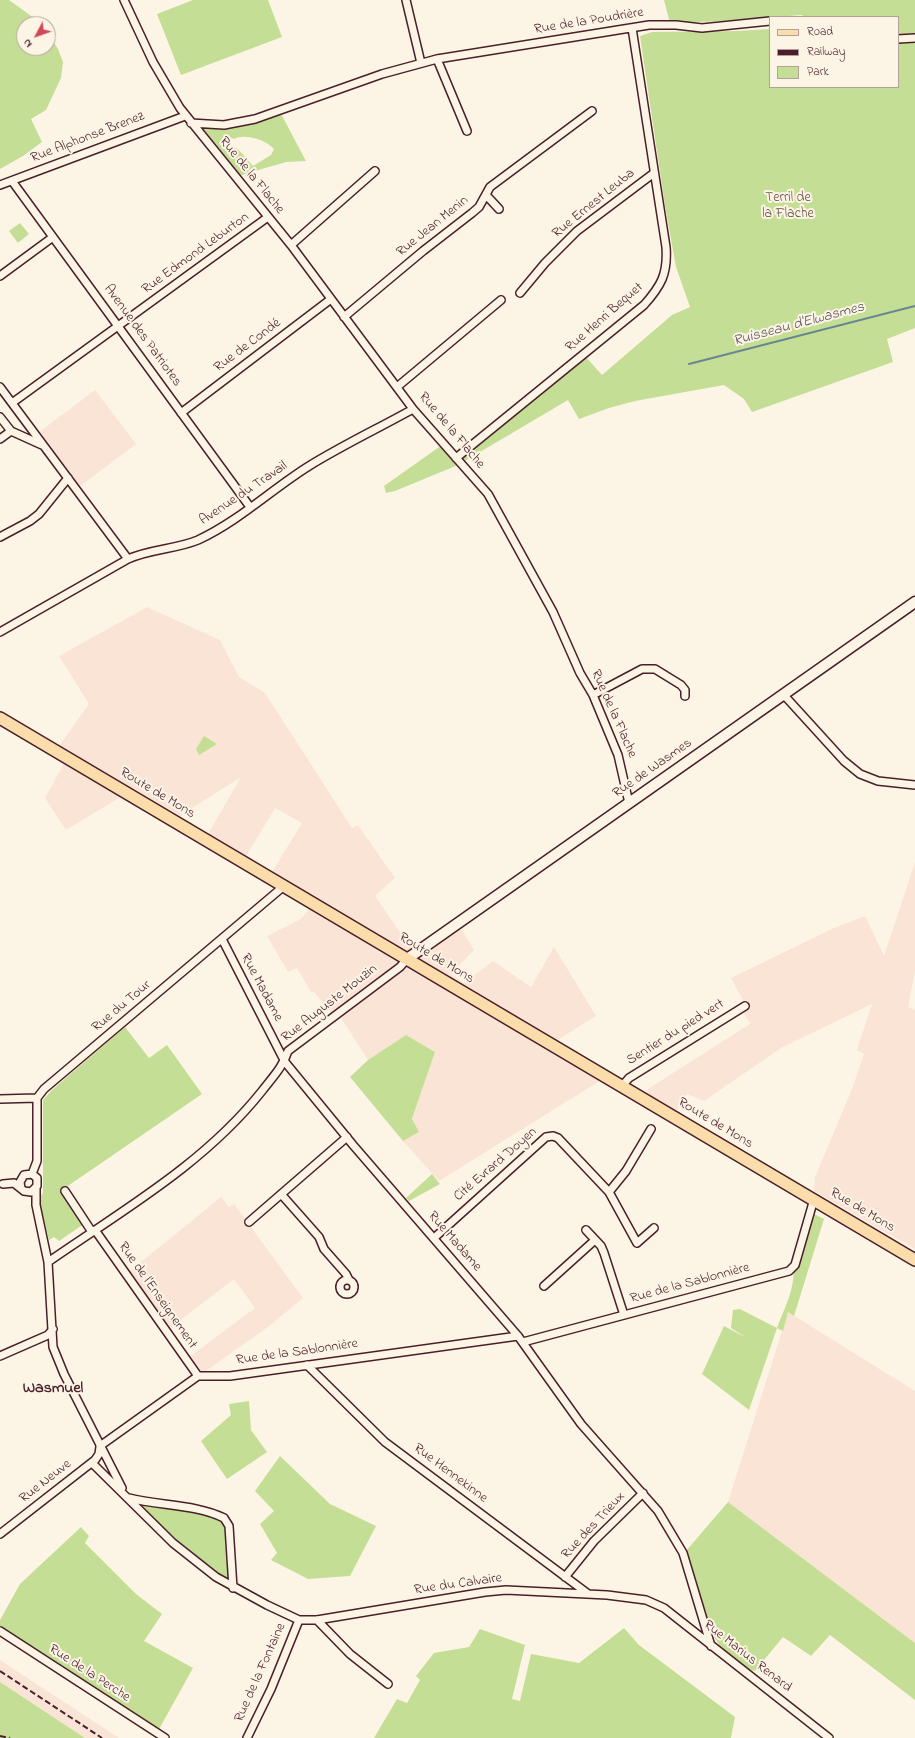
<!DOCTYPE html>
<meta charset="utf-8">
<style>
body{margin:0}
#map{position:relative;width:915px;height:1738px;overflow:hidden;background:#fcf5e5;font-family:"Indie Flower",sans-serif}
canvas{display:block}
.legend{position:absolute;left:769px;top:16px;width:130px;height:72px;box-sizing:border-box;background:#fcf5e5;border:1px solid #b59f9b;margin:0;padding:5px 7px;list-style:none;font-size:12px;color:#4a1f2b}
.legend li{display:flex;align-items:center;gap:8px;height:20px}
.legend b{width:20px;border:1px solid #b59f9b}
.north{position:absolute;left:16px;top:16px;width:40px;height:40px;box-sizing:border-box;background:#fcf5e5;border:1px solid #b59f9b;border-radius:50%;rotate:229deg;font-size:11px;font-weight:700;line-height:16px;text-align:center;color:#4a1f2b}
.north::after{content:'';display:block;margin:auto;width:14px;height:18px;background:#d1495b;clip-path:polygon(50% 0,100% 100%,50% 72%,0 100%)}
</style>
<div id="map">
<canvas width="915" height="1738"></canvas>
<ul class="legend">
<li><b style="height:5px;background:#faddab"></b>Road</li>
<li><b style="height:5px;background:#4a1f2b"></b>Railway</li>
<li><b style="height:11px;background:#c5de95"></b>Park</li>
</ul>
<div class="north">N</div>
</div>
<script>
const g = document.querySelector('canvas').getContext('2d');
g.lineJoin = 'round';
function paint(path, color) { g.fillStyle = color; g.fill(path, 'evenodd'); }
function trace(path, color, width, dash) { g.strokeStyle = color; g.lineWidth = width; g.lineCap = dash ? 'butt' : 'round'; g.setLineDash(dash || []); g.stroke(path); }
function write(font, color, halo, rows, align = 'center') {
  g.font = font + ' "Indie Flower",sans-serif'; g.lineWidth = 4; g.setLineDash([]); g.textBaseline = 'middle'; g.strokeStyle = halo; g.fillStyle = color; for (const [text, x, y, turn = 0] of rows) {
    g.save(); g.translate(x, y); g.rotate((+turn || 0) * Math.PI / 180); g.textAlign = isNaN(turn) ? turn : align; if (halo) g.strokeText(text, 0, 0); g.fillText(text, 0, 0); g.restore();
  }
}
paint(new Path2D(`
 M95,390L136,444L79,487L38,433Z
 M147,607L220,640L239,677L265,693L352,828L358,825L395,878L375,896L408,944L422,954L429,948L460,927L474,950L451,974L464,983L493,961L531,987L554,947L596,1016L551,1044L606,1077L439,1181L403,1141L419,1132L412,1120L435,1052L406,1035L368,1060L338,1013L334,1016L314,992H311L297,968L288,972L267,936L301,919L313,904L269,877L302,823L275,808L245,858L208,834L241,777L180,816L133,788L119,798L66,830L45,798L67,758L57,749L89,704L59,656Z
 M915,862V971L908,1007L915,1010V1249L814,1191L815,1177L852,1089L864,1054L857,1050L872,1004L781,1048L704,1101L687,1094L673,1116L643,1098L648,1089L750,1024L741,1008L744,1002L731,978L834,928L865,916L884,956Z
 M221,1197L229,1207L234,1204L303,1298L268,1327L203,1373L191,1356L255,1308L234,1279L170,1328L130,1271Z
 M788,1312L915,1391V1643L728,1502Z
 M0,1660L119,1738H85L0,1682Z`), '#fae4d6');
paint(new Path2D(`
 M0,0H9L34,18L40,24H24V48H48V33L58,49L63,62L61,78L46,110L31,119L42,142L23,156L0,169Z
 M193,0H268L282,37L181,75L157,14Z
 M664,0H915V328L887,339L893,362L752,412L744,399L724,385L635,401L609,408L579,419L568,400L458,465L395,491L386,493L384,486L442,445L456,461L585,356L602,375L672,315L690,307L676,267L665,206L640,36L652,32L737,31L770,29V87H898V17H803L802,15L723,21L670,23Z
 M280,112L306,161L286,162L238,176L201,131L206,126ZM229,137L234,139C245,133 266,140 274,149L271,155L253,166L239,150L226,143Z
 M20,223L29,234L18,243L9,231Z
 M204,736L217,744L199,755L196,749Z
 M125,1027L149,1058L167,1045L202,1094L62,1190L84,1224L59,1241L54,1237L49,1240L39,1198L43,1193V1100L52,1090Z
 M406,1035L435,1052L412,1119L419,1132L403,1141L350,1077L368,1060Z
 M432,1174L440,1184L409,1201L406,1198Z
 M810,1212L824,1219L794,1316L788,1312L783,1331L777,1328L749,1410L702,1374L724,1326L745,1337L731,1328L733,1310L740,1309L777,1328C784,1309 796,1287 793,1267Z
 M249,1401L251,1430L267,1452L227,1479L201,1441L231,1415L229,1404Z
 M280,1456L330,1504L376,1526L350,1576L308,1579L271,1560L277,1553L260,1524L274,1511L255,1491Z
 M728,1502L915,1643V1700L830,1635L811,1656L783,1637L755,1671C737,1667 720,1649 712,1633L686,1551Z
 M143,1504C164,1507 215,1509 226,1528L230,1578L228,1581L173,1539L141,1507Z
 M81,1527L89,1536L85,1543L136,1594L162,1614L144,1641L193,1668L158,1731L0,1626V1620L20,1584Z
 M624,1628L639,1645L735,1717L731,1738H374L397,1699L407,1703L420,1680L416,1676L434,1653L469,1647L480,1629L525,1645L512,1699L520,1701L531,1654L579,1663Z
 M0,1682L85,1738H0Z`), '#c5de95');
trace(new Path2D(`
 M689,364L915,306`), '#678691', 2);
const street = new Path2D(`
 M124,0L153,62L180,108L291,245L413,409L488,494L553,612L580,673L593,695L618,755L629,803
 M406,0L421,63
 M898,39L915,38
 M437,59L467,131
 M191,123L224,125L255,119L382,74L437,59L649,25H676L702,28L770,21
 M12,181L250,507
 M0,185L185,116
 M486,195L499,209
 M291,245L375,171
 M0,276L53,237
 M520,293L545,263L577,231L654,173
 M344,317L423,251L472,213L479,207L490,187L592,111
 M0,387L128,559
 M397,387L501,300
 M12,403L268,217
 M181,413L331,299
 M0,417L11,431L42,445
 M0,439L11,431
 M456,458L644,305C661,286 668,274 666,247L632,28
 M0,537L30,521L39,514L68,478
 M0,632L128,559C150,549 177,549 198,540C239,521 272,489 309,466C343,445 379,428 413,409
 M783,694L844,761L860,774L878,781L915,785
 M593,695L642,669H655L681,685L685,690V696
 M222,939L285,1062L353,1145L518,1336L581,1424L658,1511L683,1553L711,1646
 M622,1086L629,1078L745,1006
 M0,1099L37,1098
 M32,1174L37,1161V1098L44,1089L284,886
 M3,1184L14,1183L24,1191L31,1192L37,1186V1178L32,1174L24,1175L20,1182L21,1188
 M36,1189V1205L48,1262L53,1347L64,1374L122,1488
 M65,1191L92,1232
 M609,1192L626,1171L651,1129
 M281,1194L319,1237L324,1249L346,1274L349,1280
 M249,1222L347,1137
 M95,1230L198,1376
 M586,1230L601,1246L604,1253L624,1315
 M434,1238L546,1137L553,1136L558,1138L609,1192L637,1243L654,1228
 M48,1262C123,1210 204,1164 262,1091C272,1078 283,1067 288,1051L400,967L407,959
 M340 1287a7 7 0 1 1 14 0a7 7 0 1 1-14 0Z
 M544,1286L595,1240
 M523,1342L789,1271L795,1265L814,1199
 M0,1356L48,1335L53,1329
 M307,1365L385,1442L587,1593
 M100,1446L198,1376H230L518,1336
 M92,1463L173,1543L216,1577L267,1605L299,1620H317L485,1592L506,1590L607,1595L646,1600L664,1608L829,1738
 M129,1498C160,1506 195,1504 224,1518L229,1526L233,1588
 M0,1534L95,1460L99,1454L100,1447
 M565,1577L594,1541L643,1493
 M317,1620L350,1654L388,1684
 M0,1631L165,1738
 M247,1738L271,1689L299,1620`);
const secondary = new Path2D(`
 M407,959L915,602`);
const primary = new Path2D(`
 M0,718L915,1260`);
trace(street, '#4a1f2b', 10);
trace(secondary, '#4a1f2b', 13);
trace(primary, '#4a1f2b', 14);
trace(street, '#fcf5e5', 7);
trace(secondary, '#fcf5e5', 10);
trace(primary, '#faddab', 11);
trace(new Path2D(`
 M0,1671L102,1738
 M0,1736L10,1738`), '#4a1f2b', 2, [6, 3]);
write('14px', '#4a1f2b', '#fcf5e5', [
 ["Rue de la Poudrière",589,22,-9],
 ["Rue Alphonse Brenez",88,138,-21],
 ["Rue de la Flache",251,176,51],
 ["Rue Ernest Leuba",594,204,-39],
 ["Rue Jean Menin",433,227,-39],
 ["Rue Edmond Leburton",196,254,-36],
 ["Rue Henri Bequet",605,318,-41],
 ["Avenue des Patriotes",142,336,54],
 ["Rue de Condé",248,346,-37],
 ["Rue de la Flache",451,431,50],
 ["Avenue du Travail",244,494,-34],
 ["Rue de la Flache",613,714,66],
 ["Rue de Wasmes",653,769,-35],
 ["Route de Mons",157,794,31],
 ["Route de Mons",436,959,31],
 ["Rue Madame",261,988,62],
 ["Rue Auguste Mouzin",330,1004,-38],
 ["Rue du Tour",122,1007,-40],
 ["Sentier du pied vert",676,1033,-32],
 ["Route de Mons",715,1124,31],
 ["Cité Evrard Doyen",496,1165,-41],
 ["Rue de Mons",862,1211,31],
 ["Rue Madame",454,1242,49],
 ["Rue de la Sablonnière",690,1284,-15],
 ["Rue de l'Enseignement",157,1296,55],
 ["Rue de la Sablonnière",297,1353,-8],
 ["Rue Hennekinne",450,1474,37],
 ["Rue Neuve",46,1482,-38],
 ["Rue des Trieux",594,1526,-47],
 ["Rue du Calvaire",458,1585,-8],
 ["Rue Marius Renard",747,1657,38],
 ["Rue de la Fontaine",261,1673,-66],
 ["Rue de la Perche",89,1674,33]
]);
write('14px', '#694f46', '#fcf5e5', [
 ["Terril de",788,199],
 ["la Flache",788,215]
]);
write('italic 15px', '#58535e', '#fcf5e5', [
 ["Ruisseau d'Elwasmes",799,325,-15]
]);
write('bold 16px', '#4a1f2b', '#fcf5e5', [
 ["Wasmuel",53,1389]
]);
</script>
